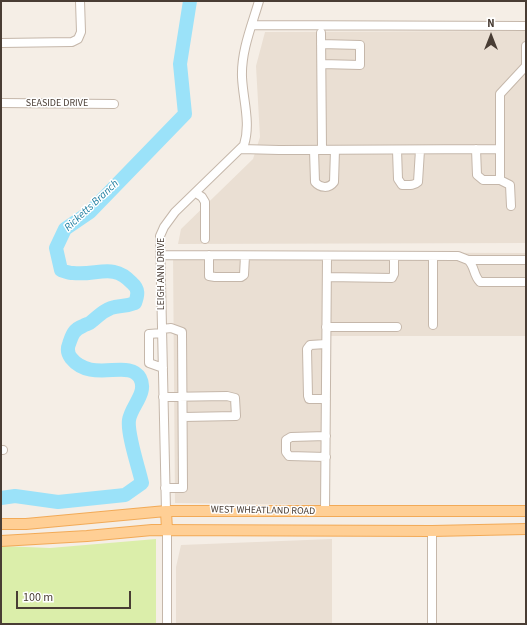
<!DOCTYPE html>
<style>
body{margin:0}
#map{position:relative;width:527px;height:625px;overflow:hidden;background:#f5eee6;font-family:"Source Sans 3",sans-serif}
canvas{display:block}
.frame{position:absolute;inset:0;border:2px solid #493d34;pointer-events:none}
.north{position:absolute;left:471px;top:16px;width:40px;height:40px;-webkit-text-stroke:3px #fff;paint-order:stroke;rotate:0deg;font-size:11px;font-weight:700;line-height:16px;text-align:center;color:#493d34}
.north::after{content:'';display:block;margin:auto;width:14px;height:18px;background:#493d34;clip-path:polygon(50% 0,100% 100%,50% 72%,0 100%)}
.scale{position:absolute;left:16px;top:591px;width:115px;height:18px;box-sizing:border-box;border:2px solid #493d34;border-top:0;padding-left:5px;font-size:12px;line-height:14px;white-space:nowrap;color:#493d34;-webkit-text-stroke:3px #fff;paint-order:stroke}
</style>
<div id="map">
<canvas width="527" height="625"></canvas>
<div class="frame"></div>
<div class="north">N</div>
<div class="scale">100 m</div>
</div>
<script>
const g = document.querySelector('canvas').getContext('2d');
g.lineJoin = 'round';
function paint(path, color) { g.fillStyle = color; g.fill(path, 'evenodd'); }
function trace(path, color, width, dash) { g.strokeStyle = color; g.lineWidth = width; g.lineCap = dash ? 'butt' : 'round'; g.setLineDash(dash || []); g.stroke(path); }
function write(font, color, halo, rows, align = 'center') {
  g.font = font + ' "Source Sans 3",sans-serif'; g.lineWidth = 3; g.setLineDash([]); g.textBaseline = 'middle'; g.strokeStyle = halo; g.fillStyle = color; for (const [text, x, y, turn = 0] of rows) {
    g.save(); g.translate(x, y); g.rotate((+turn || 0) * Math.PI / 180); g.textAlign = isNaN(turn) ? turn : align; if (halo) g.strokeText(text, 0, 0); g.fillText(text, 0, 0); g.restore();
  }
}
paint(new Path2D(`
 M526,31V243L178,244L181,229L253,159L260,137L256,66L265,32Z
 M173,252L526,253V336H327V505L175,503Z
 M332,539V624H176V567L181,545Z`), '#eadfd3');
paint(new Path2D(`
 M156,539V624H1V546L50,548Z`), '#dbeeaa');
trace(new Path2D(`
 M1,498L15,496L58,502L125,495L142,483C139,469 127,434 129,420C131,406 148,393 140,378C129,358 92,384 71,358C68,354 67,349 69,344C72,335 74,329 83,326C86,324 89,324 91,322C99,316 101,312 111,308C119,305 125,307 135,303C138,295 139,289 132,283C113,262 97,276 73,273C69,273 64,271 61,270L56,248L65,229L90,212L185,114L180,64L190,1`), '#9be2f9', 14);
const minor = new Path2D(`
 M252,25L526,26
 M321,33L322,150
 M1,43L72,42L78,39L81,32L80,1
 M321,44L360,45V65L322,64
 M526,66V46
 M1,103L114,104
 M241,149L279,150L500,149
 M476,149L477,175L483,180H500L510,185L511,206
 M314,150L315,182C320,188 329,189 334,182L335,150
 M397,150L398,179L402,185C408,185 414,186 418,182L420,150
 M500,180V94L526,66
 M196,193L202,197L205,202V239
 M160,255L458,256L468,260H526
 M209,255V276L215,277H241L244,275L245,256
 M433,256V325
 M468,260C475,266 473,275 480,282H526
 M327,277L392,278L394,274V256
 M326,327H397
 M162,329L171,328L182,332L183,488H165
 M162,333L149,334V363L163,368
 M163,397L227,396L235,398L236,416L183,417
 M326,399H309L308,396L307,349L310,345L326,344
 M1,450H3
 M326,457L289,456L286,452V440L291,437L326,436
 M166,511L160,236L164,227L175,212L244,145C251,123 243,100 242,77C241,51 252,25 259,1
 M325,512L327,256
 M432,531V624
 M167,624V530`);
const major = new Path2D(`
 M166,511L167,530
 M1,524H26L166,511H526
 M1,541L87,536L152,530L432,531L526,529`);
trace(minor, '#c5b7aa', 10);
trace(major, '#f2aa57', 12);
trace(minor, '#fff', 8);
trace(major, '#ffcf95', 10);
write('10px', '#493d34', '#fff', [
 ["SEASIDE DRIVE",57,104],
 ["LEIGH ANN DRIVE",162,274,-90],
 ["WEST WHEATLAND ROAD",263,511,1]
]);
write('italic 11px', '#1d7d9f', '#fff', [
 ["Ricketts Branch",92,206,-43]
]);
</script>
